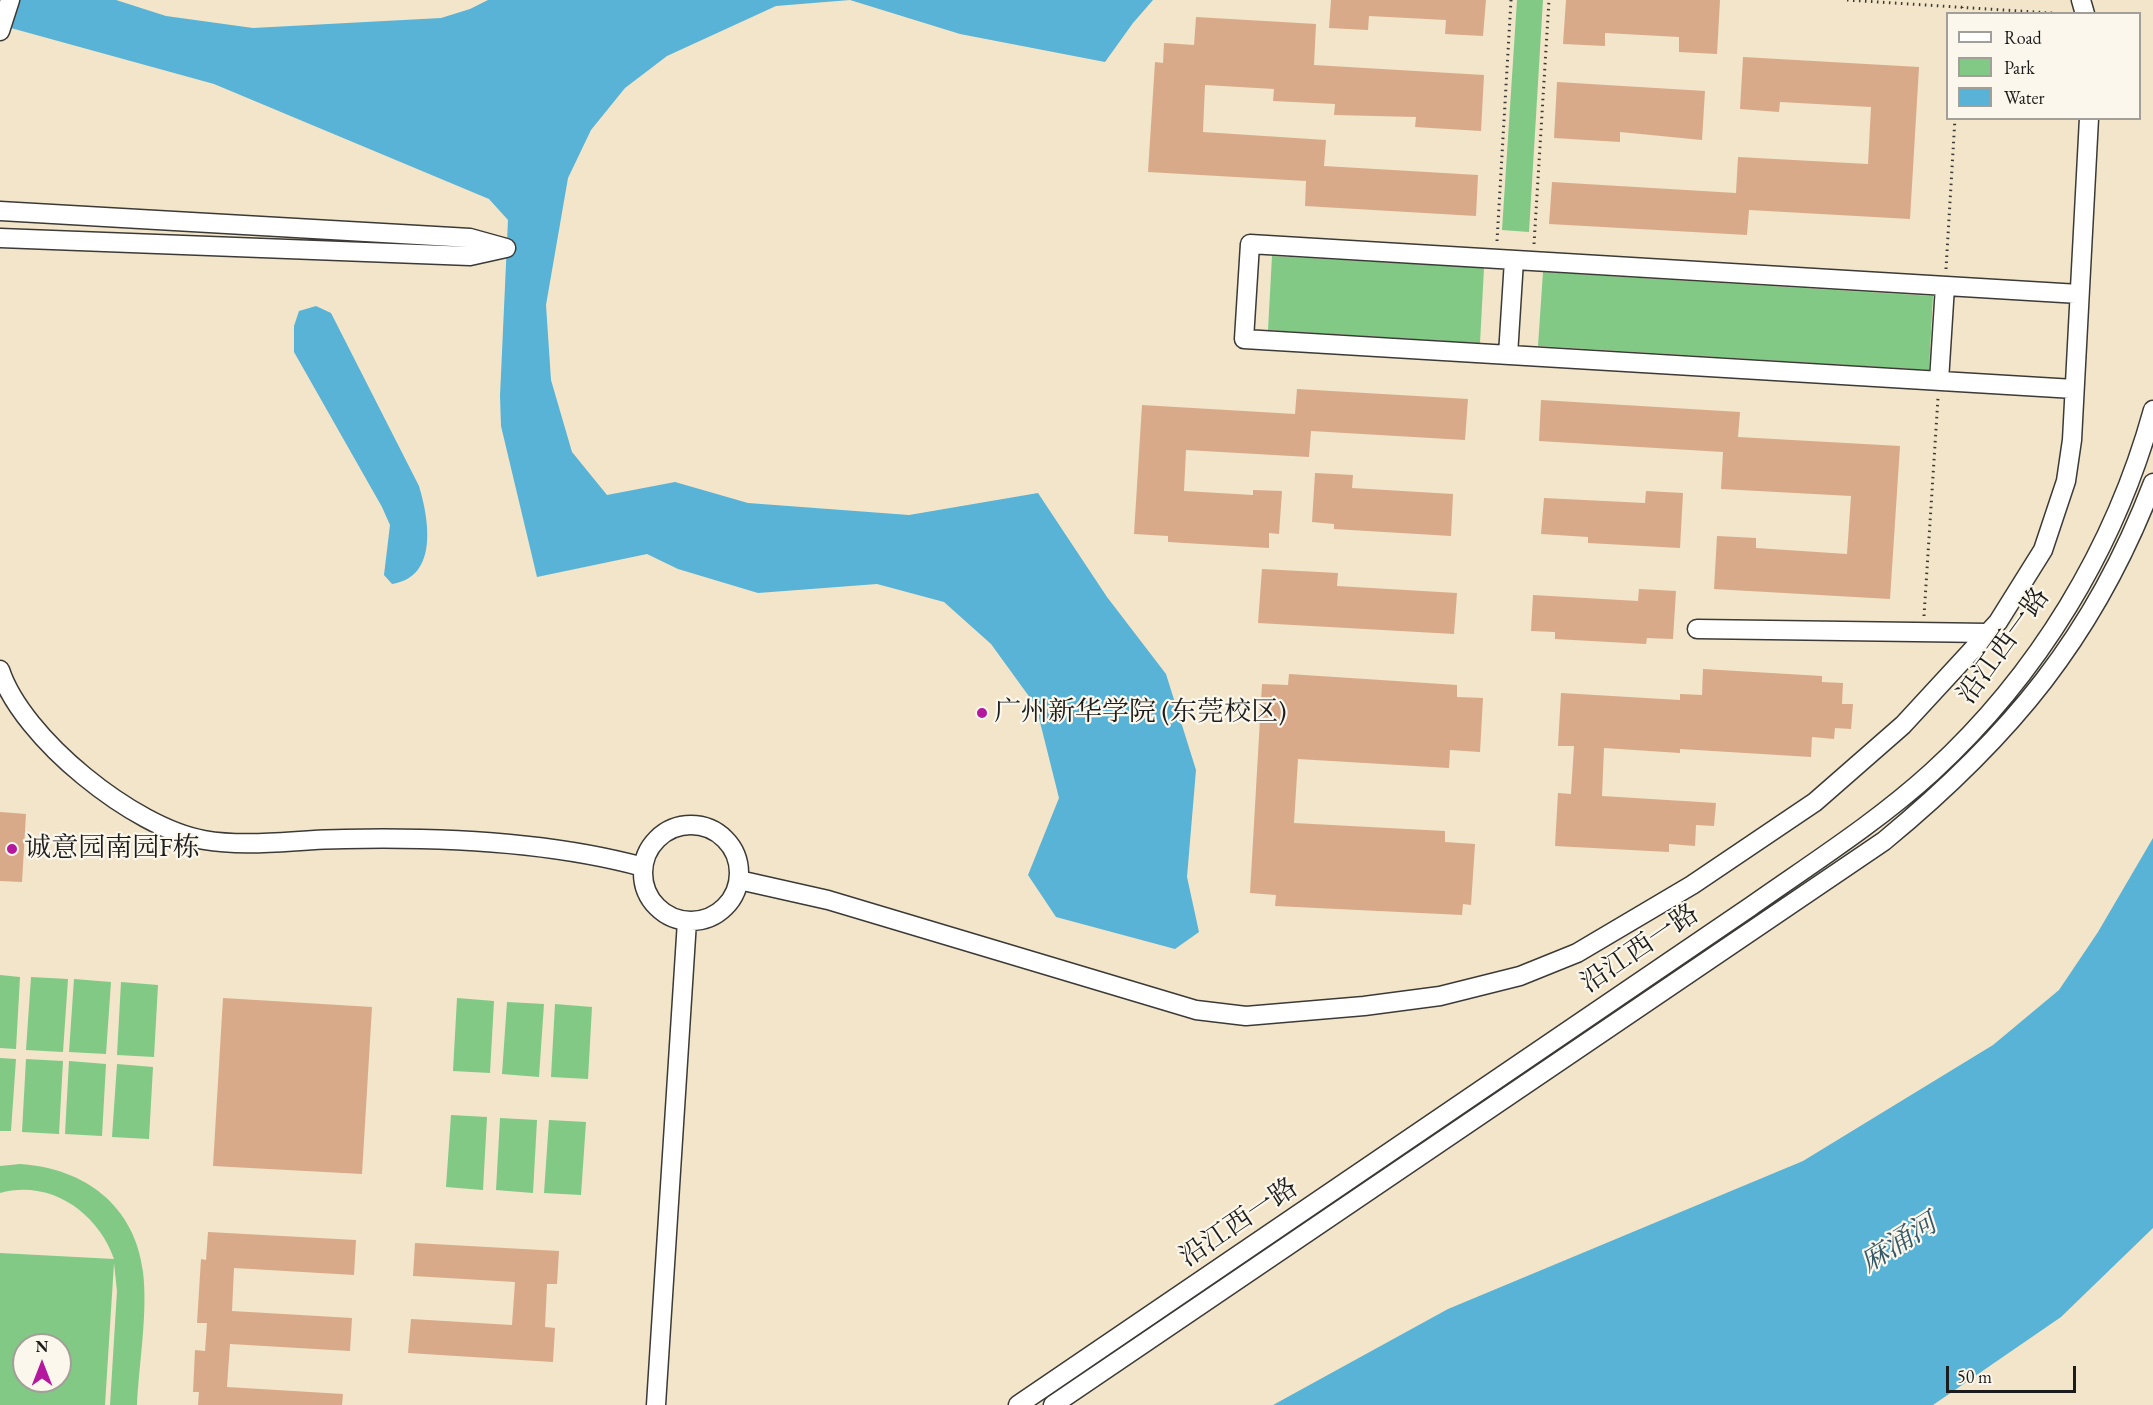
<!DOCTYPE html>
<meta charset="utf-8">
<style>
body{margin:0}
#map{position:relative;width:2153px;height:1405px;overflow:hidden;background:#f2e5ca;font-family:"EB Garamond",serif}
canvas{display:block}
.legend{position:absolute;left:1946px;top:12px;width:195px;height:108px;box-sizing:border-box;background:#fbf7ec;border:2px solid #a29f99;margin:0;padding:8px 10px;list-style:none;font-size:18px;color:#1c1c1c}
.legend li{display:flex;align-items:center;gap:12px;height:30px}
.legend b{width:30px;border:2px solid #a29f99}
.north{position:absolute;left:12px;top:1333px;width:60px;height:60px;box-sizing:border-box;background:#fbf7ec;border:2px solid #a29f99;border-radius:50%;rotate:0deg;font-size:16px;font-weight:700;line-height:24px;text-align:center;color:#1c1c1c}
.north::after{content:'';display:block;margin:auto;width:21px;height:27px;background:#b5179e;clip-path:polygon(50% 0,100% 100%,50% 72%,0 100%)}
.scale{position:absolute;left:1946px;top:1366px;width:130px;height:27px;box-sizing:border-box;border:3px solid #1c1c1c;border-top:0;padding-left:8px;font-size:18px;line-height:21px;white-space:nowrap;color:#1c1c1c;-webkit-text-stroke:4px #fbf7ec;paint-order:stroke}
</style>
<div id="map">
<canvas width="2153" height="1405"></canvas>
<ul class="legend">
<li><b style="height:8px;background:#fff"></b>Road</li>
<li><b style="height:16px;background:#82c985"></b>Park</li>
<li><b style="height:16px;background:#58b3d6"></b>Water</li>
</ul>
<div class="north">N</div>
<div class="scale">50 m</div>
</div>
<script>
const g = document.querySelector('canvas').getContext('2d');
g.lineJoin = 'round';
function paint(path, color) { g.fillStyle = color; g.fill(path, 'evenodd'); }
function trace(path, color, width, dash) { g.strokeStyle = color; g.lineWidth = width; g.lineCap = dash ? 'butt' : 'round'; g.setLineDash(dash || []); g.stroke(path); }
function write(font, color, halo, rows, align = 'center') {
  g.font = font + ' "EB Garamond","Noto Serif SC",serif'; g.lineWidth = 4.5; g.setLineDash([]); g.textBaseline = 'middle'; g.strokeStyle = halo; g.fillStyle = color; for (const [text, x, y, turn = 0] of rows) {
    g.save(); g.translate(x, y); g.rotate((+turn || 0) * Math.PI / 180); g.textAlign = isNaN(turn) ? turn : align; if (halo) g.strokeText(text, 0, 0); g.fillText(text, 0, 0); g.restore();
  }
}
paint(new Path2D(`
 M1517,0H1543L1529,232L1502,230Z
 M1272,256L1484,268L1480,343L1268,330Z
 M1543,272L1933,296L1929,370L1538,346Z
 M0,975L20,977L16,1049L0,1048Z
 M31,977L68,979L63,1052L26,1050Z
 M74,979L111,982L106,1054L69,1052Z
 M121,982L158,985L154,1057L117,1055Z
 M457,998L494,1001L490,1073L453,1071Z
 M507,1002L544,1004L539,1077L502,1074Z
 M555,1004L592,1007L588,1079L551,1077Z
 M0,1058L16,1059L11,1131H0Z
 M26,1059L63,1061L59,1134L22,1132Z
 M69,1061L106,1064L102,1136L65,1134Z
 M117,1064L153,1067L149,1139L112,1137Z
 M451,1115L487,1117L483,1190L446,1187Z
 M500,1118L537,1120L533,1193L496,1190Z
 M549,1120L586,1122L581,1195L544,1193Z
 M20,1164C84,1168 135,1205 143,1272C148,1313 139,1363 137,1405H110L117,1291L114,1263L105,1405H0V1253L114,1259C98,1213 51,1179 0,1193V1166ZM24,1345H60V1381H24Z`), '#82c985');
paint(new Path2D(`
 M0,0H116L166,16L253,28L441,18L470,9L488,0H1153L1133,23L1105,62L960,34L850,0L776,6L667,56L625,88L591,130L568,178L546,305L551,380L572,452L607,495L675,482L748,503L909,515L1038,493L1107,597L1166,674L1196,770L1187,877L1199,932L1175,949L1056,917L1028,875L1059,798L1036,706L991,644L944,602L877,584L758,593L678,569L647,554L537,577L501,426L500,396L508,220L489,199L214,84L0,25Z
 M316,306L331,313L419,486C429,519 439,577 392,584L384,575L390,525L382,507L294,352V326L299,311Z
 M2153,838V1228L2061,1317L1933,1405H1273L1448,1309L1803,1161L1993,1045L2059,990L2098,932Z`), '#58b3d6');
paint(new Path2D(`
 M1331,0H1486L1483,36L1445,34L1446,20L1369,16L1368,30L1329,28Z
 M1566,0H1720L1717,54L1679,52V37L1605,33V46L1563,44Z
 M1196,17L1316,24L1314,65L1484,75L1481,131L1415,127L1416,117L1334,115L1335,104L1273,101L1274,89L1205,85L1203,132L1326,140L1324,166L1478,175L1476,216L1305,206L1306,181L1148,172L1155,62L1163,63L1164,43L1194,45Z
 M1743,57L1919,67L1910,219L1749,210L1747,235L1549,224L1552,182L1736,193L1738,157L1868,164L1871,107L1780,102L1779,112L1740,109Z
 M1557,82L1705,91L1702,140L1620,132V142L1554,138Z
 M1297,389L1468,399L1465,440L1311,431L1309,457L1186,450L1184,491L1253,495V490L1282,491L1279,534L1269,533V548L1168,542V536L1134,534L1142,405L1295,414Z
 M1541,400L1740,412L1738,437L1900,446L1890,599L1714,589L1717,536L1756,538V548L1847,554L1851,496L1721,489L1723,452L1539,441Z
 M1315,473L1353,475L1352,488L1453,494L1451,536L1334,529V524L1312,522Z
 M1646,491L1683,493L1680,548L1588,543V537L1541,534L1544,498L1645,503Z
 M1262,569L1338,573L1337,586L1457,593L1454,634L1258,623Z
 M1639,589L1676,591L1673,639L1647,638L1646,644L1555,639V632L1531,631L1533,595L1638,601Z
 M1703,669L1822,676V682L1843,683L1842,704H1853L1851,729L1835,728L1834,739L1812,737L1811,757L1680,749V753L1604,748L1602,796L1716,803L1714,826L1696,825L1695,846L1669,844V852L1555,846L1558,793L1571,794L1574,746H1558L1561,693L1680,700V694L1702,695Z
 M1289,674L1457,685V697L1483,698L1480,752L1450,750L1449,768L1298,759L1294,823L1445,831V842L1475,844L1471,905L1463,904L1462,915L1275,906L1276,895L1250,893L1262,684L1288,685Z
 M0,812L26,814L22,882L0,881Z
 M223,998L372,1007L362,1174L213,1166Z
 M208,1232L356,1240L354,1275L234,1268L232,1311L352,1318L350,1351L230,1344L227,1387L343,1394L342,1405H198L199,1392H193L195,1350L205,1351L207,1323H197L201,1259L206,1260Z
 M415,1243L559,1251L557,1284H547L545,1327L555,1328L553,1362L408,1353L411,1319L512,1325L515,1282L413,1276Z`), '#d8aa89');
const minor = new Path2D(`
 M2081,0L2085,14
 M0,31L10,0
 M0,211L470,238L506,248L470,256L0,238
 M1508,355L1514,260
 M1939,381L1945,286
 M2074,389L1244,339L1250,244L2079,294
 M1697,629L1988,633
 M0,670C22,738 134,828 204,840C250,848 298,839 345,839C440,837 551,842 643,867
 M643 873a48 48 0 1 1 96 0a48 48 0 1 1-96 0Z
 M739,880L828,900L1196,1010L1246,1016L1364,1006L1440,996L1520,976L1577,953L1692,885L1815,802L1903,725L1998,622L2043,550L2066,481L2072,440L2089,118
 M656,1405L687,921
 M1018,1405L1750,907C1811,864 1876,823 1932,772C2038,675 2115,548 2153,410
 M1053,1405L1884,841C2010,737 2094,637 2153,483`);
trace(minor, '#3c3a36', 21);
trace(new Path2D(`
 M1847,0L2066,14
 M1962,14V7
 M1497,241L1511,0
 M1534,244L1549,0
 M1946,269L1955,118
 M1924,616L1938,398`), '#3c3a36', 3, [1.5, 4.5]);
trace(minor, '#fff', 18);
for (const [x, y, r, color] of [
 [982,713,6,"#b5179e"],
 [12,849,6,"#b5179e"]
]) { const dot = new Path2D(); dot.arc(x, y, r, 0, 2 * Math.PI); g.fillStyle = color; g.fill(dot); trace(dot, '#fbf7ec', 2); }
write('27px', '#1c1c1c', '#fbf7ec', [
 ["沿江西一路",2004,646,-54],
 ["沿江西一路",1640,949,-34],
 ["沿江西一路",1239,1223,-34]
]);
write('27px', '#1c1c1c', '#fbf7ec', [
 ["广州新华学院 (东莞校区)",994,713],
 ["诚意园南园F栋",24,849]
], 'left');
write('italic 28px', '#345866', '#fbf7ec', [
 ["麻涌河",1899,1244,-32]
]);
</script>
